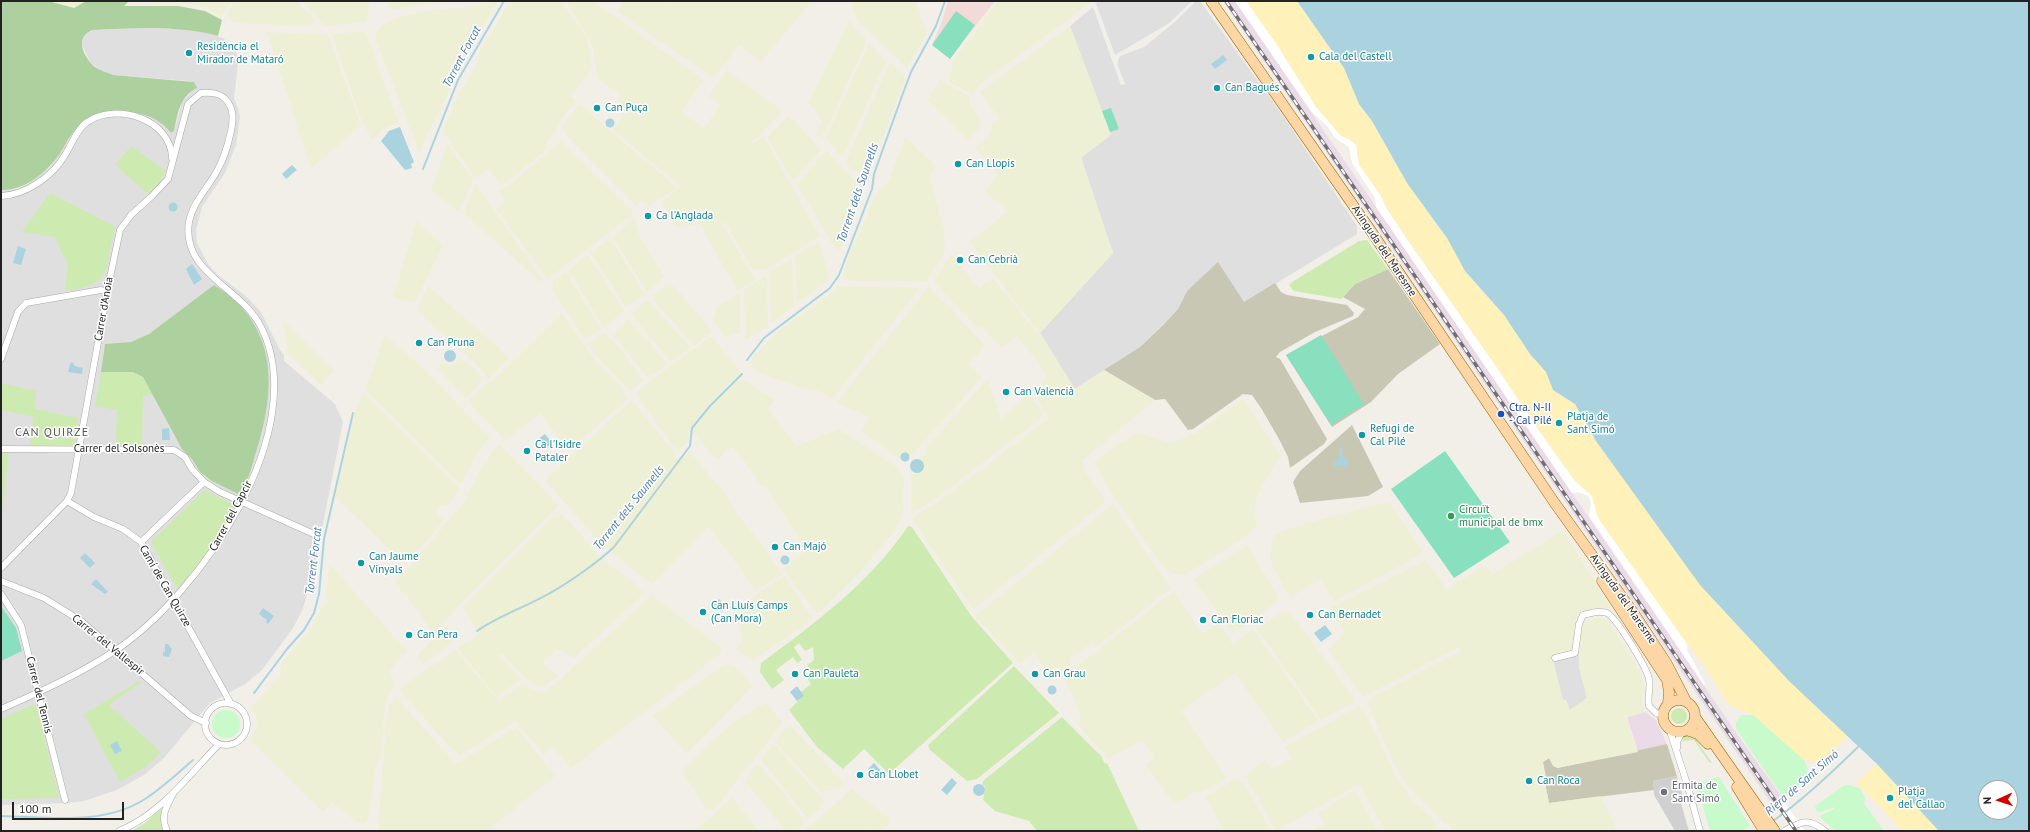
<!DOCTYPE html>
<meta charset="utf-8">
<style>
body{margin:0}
#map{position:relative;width:2030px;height:832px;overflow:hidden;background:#f2efe9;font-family:"PT Sans",sans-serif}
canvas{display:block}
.frame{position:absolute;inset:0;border:2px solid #222;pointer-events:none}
.north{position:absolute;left:1978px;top:780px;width:40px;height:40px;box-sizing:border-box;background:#fff;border:1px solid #a7a7a7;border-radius:50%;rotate:267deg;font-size:11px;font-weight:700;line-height:16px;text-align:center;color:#222}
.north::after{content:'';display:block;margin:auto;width:14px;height:18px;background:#d40000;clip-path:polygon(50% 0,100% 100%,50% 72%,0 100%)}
.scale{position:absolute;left:12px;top:802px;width:112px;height:18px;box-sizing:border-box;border:2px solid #222;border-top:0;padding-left:5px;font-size:12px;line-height:14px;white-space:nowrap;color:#222;-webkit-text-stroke:3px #fff;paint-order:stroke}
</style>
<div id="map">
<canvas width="2030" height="832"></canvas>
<div class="frame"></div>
<div class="north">N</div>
<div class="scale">100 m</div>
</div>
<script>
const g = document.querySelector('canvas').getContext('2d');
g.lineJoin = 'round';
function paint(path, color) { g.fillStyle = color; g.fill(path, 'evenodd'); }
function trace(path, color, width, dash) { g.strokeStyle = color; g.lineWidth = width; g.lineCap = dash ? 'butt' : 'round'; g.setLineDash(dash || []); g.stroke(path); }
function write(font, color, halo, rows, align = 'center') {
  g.font = font + ' "PT Sans",sans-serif'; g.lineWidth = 3; g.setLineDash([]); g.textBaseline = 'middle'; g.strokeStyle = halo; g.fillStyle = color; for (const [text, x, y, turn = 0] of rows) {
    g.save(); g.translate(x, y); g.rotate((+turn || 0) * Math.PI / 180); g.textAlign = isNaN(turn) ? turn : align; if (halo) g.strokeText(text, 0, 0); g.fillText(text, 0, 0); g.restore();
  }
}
paint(new Path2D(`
 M1097,1H1192L1168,24L1115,55L1096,4Z
 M1196,1H1200L1281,113L1357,226V234L1244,303L1218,263L1187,291L1178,309L1140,347L1075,389L1040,333L1113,253L1081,157L1111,135L1070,26L1093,7L1121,85L1125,84L1118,66V60L1120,56L1144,47L1175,22Z
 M158,27L193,29L223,38L233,46L237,55L238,63L234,99L238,108L240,117L236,145L225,173L202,207L196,230L197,243L208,264L217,274L247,297L261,312L280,350L284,355V361L335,404L343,422L313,575L302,611L293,628L263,669L245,684L210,703L164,758L144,775L117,790L84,801L67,803L1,805V190L17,189L26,185L50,166L81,123L98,113L119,111L145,114L160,122L171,133L174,131L182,102L193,90L191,81L112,75L102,71L90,62L82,45L84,35L93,30Z
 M1579,648V667L1587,698L1570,711L1563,701L1553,661V658L1558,655Z`), '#e0dfdf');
paint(new Path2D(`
 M948,1H995L950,59L932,45L942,21Z`), '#f2dad9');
paint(new Path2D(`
 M1223,1H1235L1735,731L1806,831H1794L1774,802L1769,800Z
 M1645,712L1656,720L1667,744L1638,752L1627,717Z`), '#ebdbe8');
paint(new Path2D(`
 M1677,776L1684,800L1681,803L1689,831H1675L1654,795L1653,781Z`), '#d0d0d0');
paint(new Path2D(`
 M1218,262L1244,302L1275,283L1281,292L1287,295L1347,305L1354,313L1353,316L1315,332L1280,352L1276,357L1280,359L1327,439L1324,444L1290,468L1288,457L1279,439L1261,408L1252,395L1243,394L1193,429L1188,430L1165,399L1155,400L1104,370L1140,347L1163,325L1178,309L1187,291Z
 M1388,269L1440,344L1398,374L1371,402L1332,427L1286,355L1358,317L1365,309L1343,297L1355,284Z
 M1352,425L1383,487L1368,496L1300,503L1293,482L1300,471Z
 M1667,744L1677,776L1653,781L1654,790L1549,803L1544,778L1543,762L1549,758L1557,768Z`), '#c7c7b4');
paint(new Path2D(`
 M48,1H86L74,8Z
 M150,1H232L221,17L206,8L182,3H154Z
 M235,1H297L316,22L312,25H284L236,23L230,20L228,14L230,8Z
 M303,1H370L366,22L325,26Z
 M386,1H446L392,10Z
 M498,1L472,45L419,152L381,53L375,38L376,32L384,24L403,16L434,10L478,6Z
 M510,1H561L587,38L592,63L590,72L571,96L576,101L561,119L557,129L547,143L548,148L509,180L501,184L489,170L475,178L443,132L453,105L480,59L477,56Z
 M566,1H593L704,80L681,111L704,128L720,105L708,96L727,70L783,111L748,146L764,137L820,236L767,269H754L750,265L726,223H722L755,280L737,291L700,224L676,227L662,202L681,186L612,130L626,112L619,100V94L597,78L593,46Z
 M624,1H660L667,4L669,1H812L761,62L739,45L717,75L712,77L617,11Z
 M850,1H916L927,34L907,68L858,22Z
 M997,1H1091L1090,3L983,82L972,94L949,82L953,61Z
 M849,21L866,40L864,47L822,139L816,134L822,122L818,114L808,102Z
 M1070,26L1111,135L1081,158L1113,253L1040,333L1075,389L1104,370L1155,400L1082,461L1085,465L1083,469L1105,500L1103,504L975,608L972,607L931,548L915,524L913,517L940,501L1049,418L1034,394L1047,375L1017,336L1002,348L980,326L977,328L936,284L934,280L951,254L979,288L993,278L1038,334L1039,333L970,242L1008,211L985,192L997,174L992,165L975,148L988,135L992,129V123L999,118L979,92Z
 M365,31L399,123L384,129L372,140L360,116L332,34Z
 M267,32L328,35L361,125L311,169Z
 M869,43L886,61L843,157L842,158L826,138Z
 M889,64H893L904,75L905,80L868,176L864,175L850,168L846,162Z
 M940,80L969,96V102L981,121L980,128L968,140L927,100Z
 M579,104L677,188L648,206L643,202H639L636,206L567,136L563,128L566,120Z
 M788,117L795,121L821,150L793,181L767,138Z
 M905,137L936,166L930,176L944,230L945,248L943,256L927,281H850L842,277L850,253L873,201L879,190L888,183Z
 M561,141L633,211L632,215L548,279L496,209L505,202L499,191L510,185Z
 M447,143L473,180L459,212L431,190Z
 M827,150L841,166L852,177L861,182L863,186L848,232L838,254L797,184Z
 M476,184L542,279V283L463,213Z
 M633,219H635L640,237L664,276L649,291H646L613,237Z
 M416,221L443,245L416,300L413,302L400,300L394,296Z
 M608,240L612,241L645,294L626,307L590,253Z
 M819,242L829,275L826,282L796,303L795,256Z
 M588,255L623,309V312L604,327L568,270Z
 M792,259L794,307L771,323L770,272Z
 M566,272L602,330L585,339L552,290L554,280Z
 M767,275L768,326L745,340L744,290Z
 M667,285L673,286L677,289L711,330V333L694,346L653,299V295Z
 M428,286L506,354L509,359L488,379L479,367L420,314L418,307Z
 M837,286L920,288L833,398L822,392L798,386L758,373L753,368L751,363L754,356L768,341L777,332L830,294Z
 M928,287L952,310L985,346L969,364L982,377L910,457L908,454L900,457V459L861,431L870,418L837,402Z
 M740,292V334H732L726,338L712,319L716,316L714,310Z
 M646,300L649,302L689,345V349L675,360H670L631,314Z
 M562,313L594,359L619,384L628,399L569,450L540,414L505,440L468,402L484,385L493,381Z
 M628,318L666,362L664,366L654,374L647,377L611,332L616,331Z
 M283,320L335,371L321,385L288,354Z
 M603,333L614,342L644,380L630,391L599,359L588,344Z
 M385,335L421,366L490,437L474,459L461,484L365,390Z
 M709,338H713L746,378H736L729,383L700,416L691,428L690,440L678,452L636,395L637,392L669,367Z
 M460,358L476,370L481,376V382L467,397H464L437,369L442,363L450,365L456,363Z
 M988,379L1001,419L1029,393L1041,411V418L939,496L911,514V476L922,471L924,468L922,462L919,460L926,454L925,448Z
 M744,380L775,400L767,408L797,446L839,429L895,466L904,479L903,509L897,528L860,572L817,614L783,569L807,549L766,488L760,484L743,459L732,447L727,450L720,458H715L693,432V430L703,416L736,381Z
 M362,395H366L458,486L459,489L447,506L443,505L438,509L437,515L444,520L405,564L335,497L355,411Z
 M1243,399L1281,456L1258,493L1254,510L1257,526L1242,539L1185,575L1172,574L1163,566L1150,549L1108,487L1094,463L1116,445L1138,433L1172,443L1194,434Z
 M632,400L674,452L677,459L687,454H691L700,464L728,497L735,511L761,543L782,574L756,590L710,528L708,527L652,585L599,542L545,480Z
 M499,444L559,505L466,598L434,634L408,598L394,584L462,505L483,464Z
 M1389,502L1424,553L1334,601L1320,579L1290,598L1272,565L1270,556L1272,540L1275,534L1303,524Z
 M1113,504L1171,588L1097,646L1092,642L1070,658L1073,663L1056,678H1051L1034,653L1019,663L975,616Z
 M561,514L581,534L597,555L646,592L574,658L557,649L542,664L560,676L543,686H537L525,678L501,653L499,656L521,678L497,697L457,648L479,634L463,607L554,516L557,518Z
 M1563,530L1611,608H1599L1581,611L1576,618L1573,650L1553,658V661L1563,700H1566L1570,710L1587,698L1579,667L1580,633L1583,622L1594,618H1602L1609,622L1641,673L1644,682L1642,702L1645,712L1627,717L1638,752L1557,768L1553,766L1549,758L1543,762L1546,777L1544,778L1549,803L1601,796L1617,831H1452L1448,822L1445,824L1408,786L1394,764L1368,705V701L1370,698L1462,651L1459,647L1363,697L1328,650L1345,632L1328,609L1426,560L1447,590L1483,566L1493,574Z
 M1247,545L1276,592L1278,601L1242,628L1234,631L1227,627L1194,579Z
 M329,563L407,651L390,670L391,677L394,680V687L388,696L385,704L381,758L377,762L368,819L365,824L356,822L332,802L323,812L251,741L257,726L256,717L251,707L281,673V664L310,629L323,605L330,603L326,598Z
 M784,576L813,619L753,661L736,649L742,641L740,627L734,610Z
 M1174,591L1202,633L1219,623L1232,643L1253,629L1319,721L1283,742L1235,673L1181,711L1226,778L1211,788L1205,789L1199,793L1194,791L1175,805L1145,764L1154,758L1142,740L1108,759L1084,732L1079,726L1080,716L1076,702L1063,677Z
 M651,595L722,648L720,654L570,769L555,749L551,748L544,755L516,721L460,755L450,747L399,690L417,676L456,650L512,716L500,700L520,685H525L537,692H543L560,680Z
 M1287,612L1292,615L1355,699L1353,703L1321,720L1257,628L1279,614Z
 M446,626L457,639L422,664L417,656Z
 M730,664L735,666L749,681L752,687L686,754L653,716L688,690L724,665Z
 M395,696L456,764L517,727L555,776L487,831H381L378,827L386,724L389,707Z
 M766,703L781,720V725L717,806L712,809L707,810L682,771L713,740L741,717Z
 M1359,706L1364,710L1397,778L1412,800L1436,822L1437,831H1385L1359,784L1276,831L1246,777L1249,771L1266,760L1271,770L1291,759L1285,747Z
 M791,726L843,782L844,787L820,792L775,741L785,729Z
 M773,745L776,746L826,803L810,817H806L761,759Z
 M754,765H759L765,771L803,818L804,824L796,831H785L749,786L746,782Z
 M1235,779L1243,782L1271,831H1224L1205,798Z
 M852,789L890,819L889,824L881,831L870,829L868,831H804Z
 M1355,790L1377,831H1311L1324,824L1318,813Z
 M732,797L759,831H694L719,810Z`), '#eef0d5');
paint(new Path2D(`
 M131,146L166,171L159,184L148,194L115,165Z
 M50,193L116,227C102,266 119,284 65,291L68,263L62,254L55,237L22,232Z
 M1367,240L1388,269L1355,284L1341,299L1294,291L1289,285L1292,282L1359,241Z
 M101,372C131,372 139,365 154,395H143L142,445H116L117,410L95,406Z
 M1,383L36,391L35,409L79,418L74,445H30L34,417L1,410Z
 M1,453H9L1,522Z
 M204,490L233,504L234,507C225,532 197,566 180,587H176L151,542Z
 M908,526L912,527L972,617L1013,663L891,772L888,773L864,749L843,769L817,747L789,710L803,696L801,692L811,684L807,678H812L810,669L807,665L814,660L813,647L805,651L799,643L794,647L802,660L797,663L793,657L776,670L784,680L772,689L760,672L761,663C815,623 870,583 908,526Z
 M1014,666L1059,713L977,779L967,781L930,750L928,745Z
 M139,681L141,683L109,705L161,752L147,766L120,782L84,714Z
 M32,705L37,707L59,798L1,799V719Z
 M1671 716a8 8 0 1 1 16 0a8 8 0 1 1-16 0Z
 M1062,717L1101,756L1105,764L1107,763L1139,831H1037L1029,821L995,811L983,800L985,786L982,784L984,780Z
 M1688,735L1694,737L1712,763L1709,762L1694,740L1683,741L1682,738Z
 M162,807L161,821L163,831H131L145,823Z`), '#cdebb0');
paint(new Path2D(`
 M1,1H48L74,8L86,1H129L124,6H178L205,11L222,20L218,36C177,25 136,28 93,30C74,36 83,57 95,67C101,71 106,72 113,75L194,82L197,88C179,97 178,114 174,131L171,133C161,121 150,115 135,113C111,108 86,112 72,134C67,140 64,148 59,155C45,173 25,191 1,190Z
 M214,285C281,326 276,393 254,459C252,467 245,490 238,494L212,481L200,472L192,459L182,449L143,377L133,372H101L105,344L131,342L149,334Z`), '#add19e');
paint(new Path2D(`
 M1246,1H1297L1344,68L1359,104L1372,121L1395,162L1436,225L1447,238L1465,271L1504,315L1530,354L1546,372L1553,390L1575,404L1596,441L1607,457L1725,612L1789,681L1847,736L1820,765L1815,762L1804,760L1753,715L1733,707L1726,701L1708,671L1659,605L1598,518C1592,504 1589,490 1575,481L1546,441L1387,209L1381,196L1359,165L1356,145L1350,140L1341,136L1316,107L1277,45Z
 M1877,764L1939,831H1903L1856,783Z`), '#fff1ba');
paint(new Path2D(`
 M212 724a14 14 0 1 1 28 0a14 14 0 1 1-28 0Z
 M1741,715H1753L1804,760L1808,769L1807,780L1783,797L1736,729V723Z
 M1719,777L1750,826L1741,831H1710L1696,783Z
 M1849,785L1860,788L1865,798L1864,803L1884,831H1835L1819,816L1834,809V807L1818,813L1816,811L1815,806L1843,786Z`), '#c8facc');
paint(new Path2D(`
 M956,11L975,25L950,59L932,45Z
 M1111,108L1119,129L1110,132L1102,111Z
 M1321,335L1364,404L1331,425L1286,355Z
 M1445,451L1510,542L1454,578L1391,489Z
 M1,606L16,628L22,651L1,661Z`), '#88e0be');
paint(new Path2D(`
 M1297,1H2029V831H1939L1877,764L1789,681L1700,585L1596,441L1575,404L1553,390L1546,372L1530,354L1504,315L1465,271L1447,238L1407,183L1372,121L1359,104L1344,68ZM1986,788H2010V812H1986Z
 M1223,55L1227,60L1215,69L1211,64Z
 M605.5 123a4.5 4.5 0 1 1 9 0a4.5 4.5 0 1 1-9 0Z
 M400,127L414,162L411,164L412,168L405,170L381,141L389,131Z
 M292,165L297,170L286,179L282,174Z
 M168.5 207a4.5 4.5 0 1 1 9 0a4.5 4.5 0 1 1-9 0Z
 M18,246L26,249L21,265L13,263Z
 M192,264L202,279L194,285L186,269Z
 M444 356a6 6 0 1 1 12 0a6 6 0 1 1-12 0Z
 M72,362L75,366L83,368L82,374L68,372L70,364Z
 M169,428L170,440H162V429Z
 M545,434L552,443L545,449L537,440Z
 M1343,445L1342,454L1349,463L1344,467L1340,465L1335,467L1333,464L1339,458V449Z
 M900.5 457a4.5 4.5 0 1 1 9 0a4.5 4.5 0 1 1-9 0Z
 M910 466a7 7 0 1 1 14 0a7 7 0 1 1-14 0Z
 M85,553L95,563L90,568L80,558Z
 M780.5 560a4.5 4.5 0 1 1 9 0a4.5 4.5 0 1 1-9 0Z
 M96,579L108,592L105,594L91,584Z
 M719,599L727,607L722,612L714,604Z
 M263,608L274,616L268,624L266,622L267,620L259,614Z
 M1325,625L1332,634L1321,642L1314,633Z
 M165,644H168L172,649L169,657L163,656V653L165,651Z
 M1047.5 690a4.5 4.5 0 1 1 9 0a4.5 4.5 0 1 1-9 0Z
 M797,686L804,696L797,701L790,692Z
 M117,741L122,751L115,754L110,745Z
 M874,763L883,773L877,779L868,769Z
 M952,778L957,783L947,795L941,790Z
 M973 790a6 6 0 1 1 12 0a6 6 0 1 1-12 0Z`), '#aad3df');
paint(new Path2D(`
 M1235,1H1246L1277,45L1316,107L1341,136L1350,140L1356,145L1359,165L1381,196L1387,209L1406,238L1493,362L1546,441L1575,481L1592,496L1598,518L1687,644V650L1705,683L1704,685L1589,516L1591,503L1588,496L1577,492L1572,493L1376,207L1375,198L1352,163L1349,147L1335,138L1328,127L1311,111Z
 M1781,797L1805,830L1794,831L1774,802Z`), '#fff');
trace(new Path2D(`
 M423,169L458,80L504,1
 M747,360L764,338L830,288L839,275L872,189L874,174L902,96L911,72L936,26L945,1
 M477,631C500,615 526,607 550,593C570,582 598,562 614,547L690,446L692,428L710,406L742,374
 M254,693L287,649L304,630L314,613L319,594L324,539L353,413
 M1,816C49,817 103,826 145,799C162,788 178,773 193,760
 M1773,821C1804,799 1831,773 1858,747`), '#aad3df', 2);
const street = new Path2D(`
 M1,196C26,195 53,176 65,155C72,144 76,130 87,122C116,102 171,119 172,158
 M1,359L18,312L26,303L101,290L107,292
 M1,449L174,450L185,457L192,469L204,482L220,492L316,535
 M67,501L94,517L123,529L141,542L231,704
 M141,542L204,482
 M1,568L67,501L71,493L107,292L120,230L131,215L152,196L168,179L188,104L201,93C212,92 223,93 229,104C234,112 233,122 231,131C228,144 225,157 218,169C209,187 193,201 189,222C181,273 241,287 261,327C313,430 200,594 116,650C80,674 40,692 1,709
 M1,581L44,598L81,621L191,716L206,723
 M1,594L21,625L65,800
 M1555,658L1575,653L1579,624L1583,615C1591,613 1600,610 1607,613C1616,617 1647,668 1649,679C1651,688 1647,697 1649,706L1656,713L1663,715
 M205 724a21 21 0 1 1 42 0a21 21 0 1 1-42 0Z
 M1669,728L1688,787L1700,831
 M1677,748V742L1682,732
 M119,831C160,815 189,775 219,744
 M167,831C160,817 166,807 173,794
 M1784,831C1801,822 1808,817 1825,831`);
const primary = new Path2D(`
 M1211,1L1371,231L1554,502L1635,615L1667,664L1686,701
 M1602,581L1667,680L1669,692L1668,704
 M1663 716a16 16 0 1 1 32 0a16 16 0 1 1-32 0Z
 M1695,717L1775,831
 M1687,730L1698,734L1708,744
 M1737,787L1764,831`);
trace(street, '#a9a9a9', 7);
trace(primary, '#a06b00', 11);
trace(street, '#fff', 6);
trace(primary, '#fcd6a4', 10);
const rail = new Path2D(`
 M1226,1L1796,831`);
trace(rail, '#707070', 3.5);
trace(rail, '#fff', 2, [6]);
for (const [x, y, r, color] of [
 [189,53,4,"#0f9aa8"],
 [1311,57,4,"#0f9aa8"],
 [1217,88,4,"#0f9aa8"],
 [597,108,4,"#0f9aa8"],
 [958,164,4,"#0f9aa8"],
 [648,216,4,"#0f9aa8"],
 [960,260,4,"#0f9aa8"],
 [419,343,4,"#0f9aa8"],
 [1006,392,4,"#0f9aa8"],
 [1501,414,4,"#1a4fb4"],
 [1559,423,4,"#0f9aa8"],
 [1362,435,4,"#0f9aa8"],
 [527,451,4,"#0f9aa8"],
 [1451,516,4,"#2e9e5b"],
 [775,547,4,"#0f9aa8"],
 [361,563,4,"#0f9aa8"],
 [703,612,4,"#0f9aa8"],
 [1310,615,4,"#0f9aa8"],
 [1203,620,4,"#0f9aa8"],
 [409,635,4,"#0f9aa8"],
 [795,674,4,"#0f9aa8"],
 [1035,674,4,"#0f9aa8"],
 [860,775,4,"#0f9aa8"],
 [1529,781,4,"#0f9aa8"],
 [1664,792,4,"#6b7280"],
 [1890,798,4,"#0f9aa8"]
]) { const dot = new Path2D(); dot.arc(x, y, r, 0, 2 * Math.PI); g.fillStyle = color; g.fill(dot); trace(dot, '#fff', 1.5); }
write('11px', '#0d838f', '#fff', [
 ["Residència el",197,47],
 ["Mirador de Mataró",197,60],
 ["Cala del Castell",1319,57],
 ["Can Bagués",1225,88],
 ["Can Puça",605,108],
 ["Can Llopis",966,164],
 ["Ca l'Anglada",656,216],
 ["Can Cebrià",968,260],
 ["Can Pruna",427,343],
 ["Can Valencià",1014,392],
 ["Platja de",1567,417],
 ["Sant Simó",1567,430],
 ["Refugi de",1370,429],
 ["Cal Pilé",1370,442],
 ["Ca l'Isidre",535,445],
 ["Pataler",535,458],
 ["Can Majó",783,547],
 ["Can Jaume",369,557],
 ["Vinyals",369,570],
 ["Can Lluís Camps",711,606],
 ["(Can Mora)",711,619],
 ["Can Bernadet",1318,615],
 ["Can Floriac",1211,620],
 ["Can Pera",417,635],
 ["Can Pauleta",803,674],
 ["Can Grau",1043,674],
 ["Can Llobet",868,775],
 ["Can Roca",1537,781],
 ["Platja",1898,792],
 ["del Callao",1898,805]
], 'left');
write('11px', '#222', '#fff', [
 ["Avinguda del Maresme",1384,251,56],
 ["Carrer d'Anoia",104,309,-80],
 ["Carrer del Solsonès",119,449],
 ["Carrer del Capcir",231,516,-62],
 ["Camí de Can Quirze",165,586,60],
 ["Avinguda del Maresme",1623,599,55],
 ["Carrer del Vallespir",108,645,39],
 ["Carrer del Tennis",39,695,76]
]);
write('11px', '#164399', '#fff', [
 ["Ctra. N-II",1509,408],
 ["- Cal Pilé",1509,421]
], 'left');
write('11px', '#27864d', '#fff', [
 ["Circuït",1459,510],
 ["municipal de bmx",1459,523]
], 'left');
write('11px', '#5b616d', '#fff', [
 ["Ermita de",1672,786],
 ["Sant Simó",1672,799]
], 'left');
write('italic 12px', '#4a7aab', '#fff', [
 ["Torrent Forcat",462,57,-62],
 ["Torrent dels Saumells",858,193,-71],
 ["Torrent dels Saumells",629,508,-51],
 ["Torrent Forcat",314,561,-83],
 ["Riera de Sant Simó",1802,783,-41]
]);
g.letterSpacing = '1px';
write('12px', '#555', '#fff', [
 ["CAN QUIRZE",52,433]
]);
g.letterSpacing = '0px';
</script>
